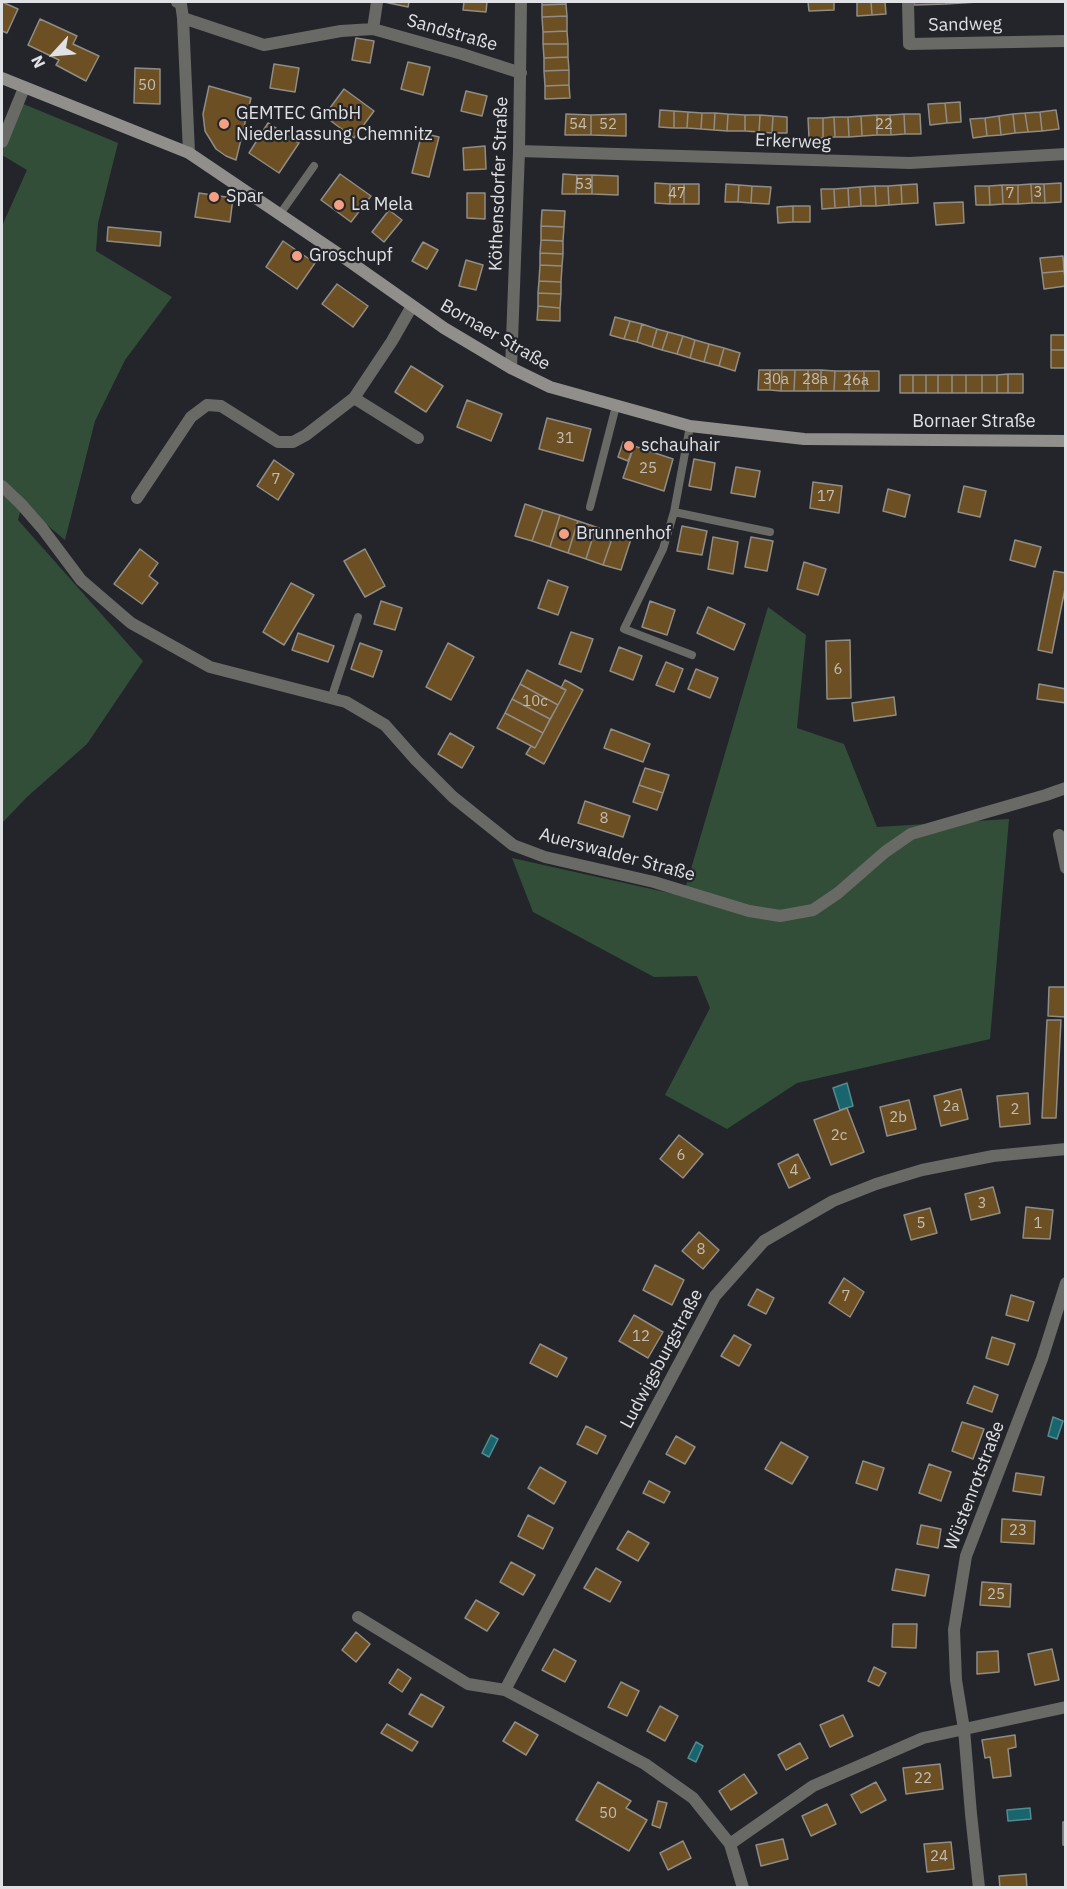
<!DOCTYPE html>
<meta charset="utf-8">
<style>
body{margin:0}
#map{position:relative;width:1067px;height:1889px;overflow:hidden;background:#23252a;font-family:"IBM Plex Sans",sans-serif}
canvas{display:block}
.frame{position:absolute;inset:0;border:3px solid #e0e1e4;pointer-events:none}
.north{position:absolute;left:24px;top:24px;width:60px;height:60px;-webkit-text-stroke:4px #23252a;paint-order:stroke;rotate:244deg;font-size:16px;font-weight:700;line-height:24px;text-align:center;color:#e0e1e4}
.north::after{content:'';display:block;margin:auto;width:21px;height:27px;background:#e0e1e4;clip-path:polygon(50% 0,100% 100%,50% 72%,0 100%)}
</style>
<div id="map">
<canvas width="1067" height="1889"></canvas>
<div class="frame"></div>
<div class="north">N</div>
</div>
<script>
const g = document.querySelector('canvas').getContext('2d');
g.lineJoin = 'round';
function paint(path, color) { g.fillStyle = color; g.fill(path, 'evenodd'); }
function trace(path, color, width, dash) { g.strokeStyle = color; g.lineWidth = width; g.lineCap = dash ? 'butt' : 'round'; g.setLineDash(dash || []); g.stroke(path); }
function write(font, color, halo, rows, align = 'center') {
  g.font = font + ' "IBM Plex Sans",sans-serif'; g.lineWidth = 4.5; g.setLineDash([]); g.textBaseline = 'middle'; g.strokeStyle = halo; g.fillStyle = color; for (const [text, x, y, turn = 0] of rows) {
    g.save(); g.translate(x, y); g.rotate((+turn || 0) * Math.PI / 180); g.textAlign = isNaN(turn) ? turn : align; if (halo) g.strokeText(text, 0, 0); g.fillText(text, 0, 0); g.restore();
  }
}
paint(new Path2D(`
 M21,103L118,143L98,223L96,251L172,297L125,360L95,421L65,540L22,504L18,520L143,661L87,744L27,797L2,823V226L27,170L2,155V152Z
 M768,607L806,635L797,728L844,744L877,827L1009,819L990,1039L797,1083L727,1129L665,1095L710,1008L697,976L654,977L533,912L512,858L683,896Z`), '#324e39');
const water = new Path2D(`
 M847,1083L853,1106L840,1110L833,1088Z
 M1053,1417L1063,1421L1057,1439L1048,1436Z
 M491,1435L498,1439L489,1457L482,1453Z
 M696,1742L703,1746L696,1762L688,1758Z
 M1030,1808L1031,1819L1008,1821L1007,1810Z`);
paint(water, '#19656d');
trace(water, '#558a91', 1.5);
const building = new Path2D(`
 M2,2L18,9L7,33L2,31Z
 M384,2H409L408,7Z
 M464,2H487L486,12L463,10Z
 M542,2H566V4L542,5Z
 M808,2H834V10L809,11Z
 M857,2H871L872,15L857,16Z
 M871,2H885L886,14L872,15Z
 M914,2H946V4L914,5Z
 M946,2H978L946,4Z
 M566,4L567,16L542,17V5Z
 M567,16V31L543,32L542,17Z
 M40,19L77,36L73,44L99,56L86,81L56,65L59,60L28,45Z
 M567,31L568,44H543V32Z
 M356,38L374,41L370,63L352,60Z
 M543,44H568V57L544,58Z
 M568,57L569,70L544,71V58Z
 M408,62L430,67L423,95L401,89Z
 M274,64L299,68L295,92L270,88Z
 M135,68L160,69V104L134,103Z
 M569,70V85L545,86L544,71Z
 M569,85L570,98L545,99V86Z
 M209,86L251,98L236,160L226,156L216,149L205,131L203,114Z
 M344,89L374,111L354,138L324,116Z
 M466,91L487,96L482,116L461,111Z
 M960,102L961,122L947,123L945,103Z
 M945,103L947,123L930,125L928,104Z
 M660,110L674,111V128L659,127Z
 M1056,110L1059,129L1042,131L1040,112Z
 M674,111L688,112L687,128H674Z
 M688,112L702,113L701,129L687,128Z
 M1040,112L1042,131L1028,132L1025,113Z
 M702,113H715L714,130L701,129Z
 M715,113L728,114L727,131L714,130Z
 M1025,113L1028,132L1015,133L1013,114Z
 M566,114L591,115V135H565Z
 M626,114V136L591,135V115Z
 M728,114L745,115V131H727Z
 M904,114H920L921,134H905Z
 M904,114L905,134L891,135L890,115Z
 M1013,114L1015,133L1001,135L999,116Z
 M745,115H760L759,132L745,131Z
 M760,115L773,116L772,133L759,132Z
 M877,115V135L862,136L861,116Z
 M877,115H890L891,135H877Z
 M773,116L787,117V133H772Z
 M861,116L862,136L849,137L848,117Z
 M999,116L1001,135L987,136L985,118Z
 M834,117L835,137L823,138V118Z
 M834,117H848L849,137H835Z
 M808,118H823V138H809Z
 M985,118L987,136L973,138L970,119Z
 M268,123L299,143L279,173L249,153Z
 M422,133L439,137L429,177L412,173Z
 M485,146L486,169L464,170L463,148Z
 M340,174L371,196L351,222L321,200Z
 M563,174L577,175L576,194H562Z
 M577,175H592V194H576Z
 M592,175L618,176V195L592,194Z
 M655,183L670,184V204L655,203Z
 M1061,183V202L1045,203L1044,184Z
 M670,184H684V204H670Z
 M684,184H699V204H684Z
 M726,184L739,185L738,202H725Z
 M917,184L918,203L902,204L901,185Z
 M1031,184H1044L1045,203H1032Z
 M1031,184L1032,203L1018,204V185Z
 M739,185L752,186L751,203L738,202Z
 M901,185L902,204L889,205L888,186Z
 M1002,185H1018V204H1003Z
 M1002,185L1003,204L990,205L989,186Z
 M752,186L771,187L769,204L751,203Z
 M875,186H888L889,205L876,206Z
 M875,186L876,206H861L860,187Z
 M975,186H989L990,205H976Z
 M860,187L861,206L849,207L848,188Z
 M848,188L849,207L835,208L834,189Z
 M821,189H834L835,208L822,209Z
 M199,193L233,198L230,222L195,217Z
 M467,193H485V219L467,218Z
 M963,202L964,223L936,225L934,203Z
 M793,206H810V222H793Z
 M793,206V222L778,223L777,207Z
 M389,210L402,220L384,242L372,232Z
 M542,210L565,211L564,227L541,226Z
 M541,226L564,227L563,241L541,240Z
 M108,227L161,232L160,246L107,241Z
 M541,240L563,241V254L540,253Z
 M283,241L315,263L297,289L266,267Z
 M423,242L438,250L427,269L412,261Z
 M540,253L563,254L562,266L540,265Z
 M1063,256L1064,271L1042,273L1040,258Z
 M466,260L483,265L476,290L459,286Z
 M540,265L562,266L561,282L539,281Z
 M1064,271L1066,286L1044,289L1042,273Z
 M539,281L561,282V294L538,293Z
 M337,284L368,306L353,327L322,304Z
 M538,293L561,294L560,308L538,306Z
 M538,306L560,308V321L537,320Z
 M615,317L630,321L624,339L610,335Z
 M630,321L642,324L637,342L624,339Z
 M642,324L657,329L652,347L637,342Z
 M657,329L668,332L662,350L652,347Z
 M668,332L683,336L677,354L662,350Z
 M1051,335H1066V350H1051Z
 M683,336L695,340L690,358L677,354Z
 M695,340L709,344L704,362L690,358Z
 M709,344L724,348L719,366L704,362Z
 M724,348L740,353L735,371L719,366Z
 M1051,350H1066V368H1051Z
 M411,366L443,386L426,412L395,392Z
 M759,370H770V390H758Z
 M770,370H782L781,391L770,390Z
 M782,370H795L794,391H781Z
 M795,370H808V391H794Z
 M808,370H821V391H808Z
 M821,370L835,371L834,391H821Z
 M835,371H849V391H834Z
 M849,371H864V391H849Z
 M864,371H879V391H864Z
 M1008,374V393H997V375Z
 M1008,374H1023V393H1008Z
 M900,375H913V393H900Z
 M913,375H926V393H913Z
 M926,375H938V393H926Z
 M938,375H952V393H938Z
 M952,375H966V393H952Z
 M966,375H982V393H966Z
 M982,375H997V393H982Z
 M467,400L502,414L491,441L457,427Z
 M547,418L591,429L583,461L539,449Z
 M623,442L634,446L628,461L618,457Z
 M634,446L673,459L664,491L623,478Z
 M694,459L715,463L711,490L689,486Z
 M274,460L294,474L278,500L257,486Z
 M736,467L760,471L755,497L731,493Z
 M813,482L842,486L839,513L810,508Z
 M964,486L986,491L980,517L958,512Z
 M888,489L910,495L905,517L883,511Z
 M525,504L543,510L532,541L515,536Z
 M543,510L560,515L550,547L532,541Z
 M560,515L578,521L568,553L550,547Z
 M578,521L596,527L586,559L568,553Z
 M682,526L707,531L702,555L677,551Z
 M596,527L614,533L603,565L586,559Z
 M614,533L631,539L621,570L603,565Z
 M713,537L738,542L733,574L708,569Z
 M751,537L773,541L767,571L745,567Z
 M1015,540L1041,547L1035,567L1010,560Z
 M140,549L158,563L149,576L158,583L142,604L114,584Z
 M365,549L385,586L365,597L344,561Z
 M804,562L826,569L818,595L797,589Z
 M1054,571L1066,573V584L1052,653L1038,650Z
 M548,580L568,587L558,615L538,608Z
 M291,583L314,595L284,645L263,632Z
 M381,601L402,608L395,630L374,624Z
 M650,601L675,610L667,635L642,627Z
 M708,607L745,624L734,650L697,633Z
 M571,632L593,639L581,672L559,664Z
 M298,633L334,646L328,662L292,650Z
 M850,640L851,698L827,699L826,641Z
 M360,643L382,651L373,677L351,669Z
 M448,643L474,657L451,700L426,687Z
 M619,647L642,656L633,680L610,671Z
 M666,662L683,669L674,692L656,685Z
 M696,669L718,678L710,698L688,689Z
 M527,670L566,690L558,705L520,684Z
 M565,680L583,690L544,764L526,754L531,746L535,748L566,690L561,688Z
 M520,684L558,705L550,719L512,699Z
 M1039,684L1066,689V703L1037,699Z
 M894,697L896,715L854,721L852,703Z
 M512,699L550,719L543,733L505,713Z
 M505,713L543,733L535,748L497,728Z
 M611,729L650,744L643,762L604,748Z
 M450,733L474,747L462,768L438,754Z
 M645,768L669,775L663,793L639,785Z
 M639,785L663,793L657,810L633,802Z
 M585,801L630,816L623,837L578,823Z
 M1049,987H1066V1017L1048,1016Z
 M1047,1020H1061L1056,1118H1042Z
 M961,1089L968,1119L941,1126L934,1096Z
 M1028,1093L1030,1124L1000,1127L997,1096Z
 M909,1100L916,1129L887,1136L880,1107Z
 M847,1108L864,1152L831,1165L814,1120Z
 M679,1135L703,1154L683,1178L660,1159Z
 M798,1154L810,1178L789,1188L778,1164Z
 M993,1187L1000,1213L971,1220L965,1194Z
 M1026,1207L1053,1210L1050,1239L1023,1238Z
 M930,1208L937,1233L911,1240L904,1215Z
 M699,1232L719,1250L703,1269L682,1251Z
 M655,1265L684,1280L672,1305L643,1290Z
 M844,1278L864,1292L850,1317L829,1303Z
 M757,1289L774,1298L766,1314L748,1305Z
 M1011,1295L1034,1302L1028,1321L1006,1315Z
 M634,1315L663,1332L648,1358L619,1341Z
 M734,1335L751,1345L739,1366L721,1356Z
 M992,1337L1015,1344L1008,1365L986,1358Z
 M540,1344L567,1358L557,1377L530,1363Z
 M974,1386L998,1395L992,1412L967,1403Z
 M962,1422L984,1429L973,1459L952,1451Z
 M586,1426L606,1436L597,1454L577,1444Z
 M676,1436L695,1447L685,1464L666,1454Z
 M781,1442L808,1457L792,1484L765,1469Z
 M863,1461L884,1468L877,1490L856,1483Z
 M929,1464L951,1472L941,1501L919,1493Z
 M540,1467L566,1482L554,1504L528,1488Z
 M1016,1473L1044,1477L1041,1495L1013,1491Z
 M649,1481L670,1492L664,1503L643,1493Z
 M528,1515L553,1528L543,1549L518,1536Z
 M1002,1519L1035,1521L1034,1544L1001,1542Z
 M921,1525L941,1529L938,1548L917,1544Z
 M628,1531L649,1543L638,1561L617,1549Z
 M511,1562L535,1575L523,1595L500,1582Z
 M596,1568L621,1582L610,1602L584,1588Z
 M896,1569L929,1575L925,1596L892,1590Z
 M982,1582L1011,1584L1010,1607L980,1605Z
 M476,1600L499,1613L487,1631L465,1618Z
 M893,1624H917L916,1648L892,1647Z
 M356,1632L370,1644L356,1662L342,1650Z
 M554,1649L576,1661L565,1682L542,1670Z
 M1052,1649L1059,1680L1035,1685L1028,1654Z
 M998,1651L999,1672L977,1674V1652Z
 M874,1667L886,1673L879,1686L868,1681Z
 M398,1669L411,1678L402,1692L389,1683Z
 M621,1682L639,1691L627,1716L608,1707Z
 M421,1694L444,1707L432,1727L409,1714Z
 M660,1706L678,1716L665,1741L647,1731Z
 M843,1715L853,1736L830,1747L820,1725Z
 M515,1722L538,1735L526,1755L503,1741Z
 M387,1724L418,1742L412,1751L381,1733Z
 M1015,1735L1016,1747L1008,1749L1011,1776L993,1778L990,1757L985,1758L982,1740Z
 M800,1743L808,1758L786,1770L778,1755Z
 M940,1764L943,1789L906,1794L903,1768Z
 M744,1774L757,1793L731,1810L719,1791Z
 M598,1782L631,1801L626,1808L647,1820L629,1851L576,1820Z
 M876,1782L886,1800L861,1813L851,1795Z
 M658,1801L667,1803L660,1828L652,1825Z
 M827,1804L836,1824L811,1836L802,1816Z
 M1063,1822H1066V1845H1063Z
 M783,1839L788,1859L761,1866L756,1845Z
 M683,1841L691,1858L668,1870L660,1853Z
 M951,1842L954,1869L927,1872L924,1844Z
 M1026,1874L1027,1888H1000L999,1876Z`);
paint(building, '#6c5023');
trace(building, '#908c86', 1.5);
trace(new Path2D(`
 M280,214L314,166
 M690,426L674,512L663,549L624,629L692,655
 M590,507L616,406
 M674,512L770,532
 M331,699L358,617`), '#696966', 8);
trace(new Path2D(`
 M177,2L181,4L183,18L189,153
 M908,2L909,44L1066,41
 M183,18L264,45L341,31L373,29L462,54L521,73
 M373,29L377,2
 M2,142L24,88
 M519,151L910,163L1066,154
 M511,368L519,151L521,2
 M354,398L392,341L412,306
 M2,486L21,504L42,528L81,580L131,623L210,667L346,702L385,725L416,760L453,797L513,845L545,857L654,882L749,911L780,916L813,910L838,893L885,852L911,834L1046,795L1066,788
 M137,498L191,417L207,405L221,406L278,442H293L306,435L354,398L418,438
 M1059,835L1066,868
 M358,1617L468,1684L505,1690L645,1764L693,1798L730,1844L743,1888
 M505,1690L715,1296L764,1241L833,1201L876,1184L922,1170L993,1156L1066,1149
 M730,1844L813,1786L923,1738L1066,1707
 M979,1888L971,1814L964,1729L956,1680L954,1630L966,1556L1042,1359L1066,1283`), '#696966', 12);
trace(new Path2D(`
 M2,78L189,153L346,259L444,328L511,368L550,387L690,426L804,439L1066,441`), '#908f8b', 12);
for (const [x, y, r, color] of [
 [224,124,6,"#f39f83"],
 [214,197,6,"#f39f83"],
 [339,205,6,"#f39f83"],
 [297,256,6,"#f39f83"],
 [629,446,6,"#f39f83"],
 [564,534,6,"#f39f83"]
]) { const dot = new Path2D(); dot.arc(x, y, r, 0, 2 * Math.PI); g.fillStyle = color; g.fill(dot); trace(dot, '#23252a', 2); }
write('15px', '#c3bdb4', null, [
 ["50",147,86],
 ["54",578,125],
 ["52",608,125],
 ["22",884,125],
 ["53",584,185],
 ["3",1038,193],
 ["47",677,194],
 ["7",1010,194],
 ["30a",776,380],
 ["28a",815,380],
 ["26a",856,381],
 ["31",565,439],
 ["25",648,469],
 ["7",276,480],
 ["17",826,497],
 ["6",838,670],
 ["10c",535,702],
 ["8",604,819],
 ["2a",951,1107],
 ["2",1015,1110],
 ["2b",898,1118],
 ["2c",839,1136],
 ["6",681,1156],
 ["4",794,1171],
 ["3",982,1204],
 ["5",921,1224],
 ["1",1038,1224],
 ["8",701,1250],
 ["7",846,1297],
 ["12",641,1337],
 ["23",1018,1531],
 ["25",996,1595],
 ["22",923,1779],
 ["50",608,1814],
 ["24",939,1857]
]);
write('18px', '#e0e1e4', '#23252a', [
 ["Sandweg",965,25,-1],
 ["Sandstraße",452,33,16],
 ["Erkerweg",793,142,2],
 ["Köthensdorfer Straße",499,184,-88],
 ["Bornaer Straße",495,335,30],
 ["Bornaer Straße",974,422],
 ["Auerswalder Straße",617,855,15],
 ["Ludwigsburgstraße",662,1359,-62],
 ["Wüstenrotstraße",975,1486,-69]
]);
write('18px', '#e0e1e4', '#23252a', [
 ["GEMTEC GmbH",236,114],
 ["Niederlassung Chemnitz",236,135],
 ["Spar",226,197],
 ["La Mela",351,205],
 ["Groschupf",309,256],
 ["schauhair",641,446],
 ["Brunnenhof",576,534]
], 'left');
</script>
